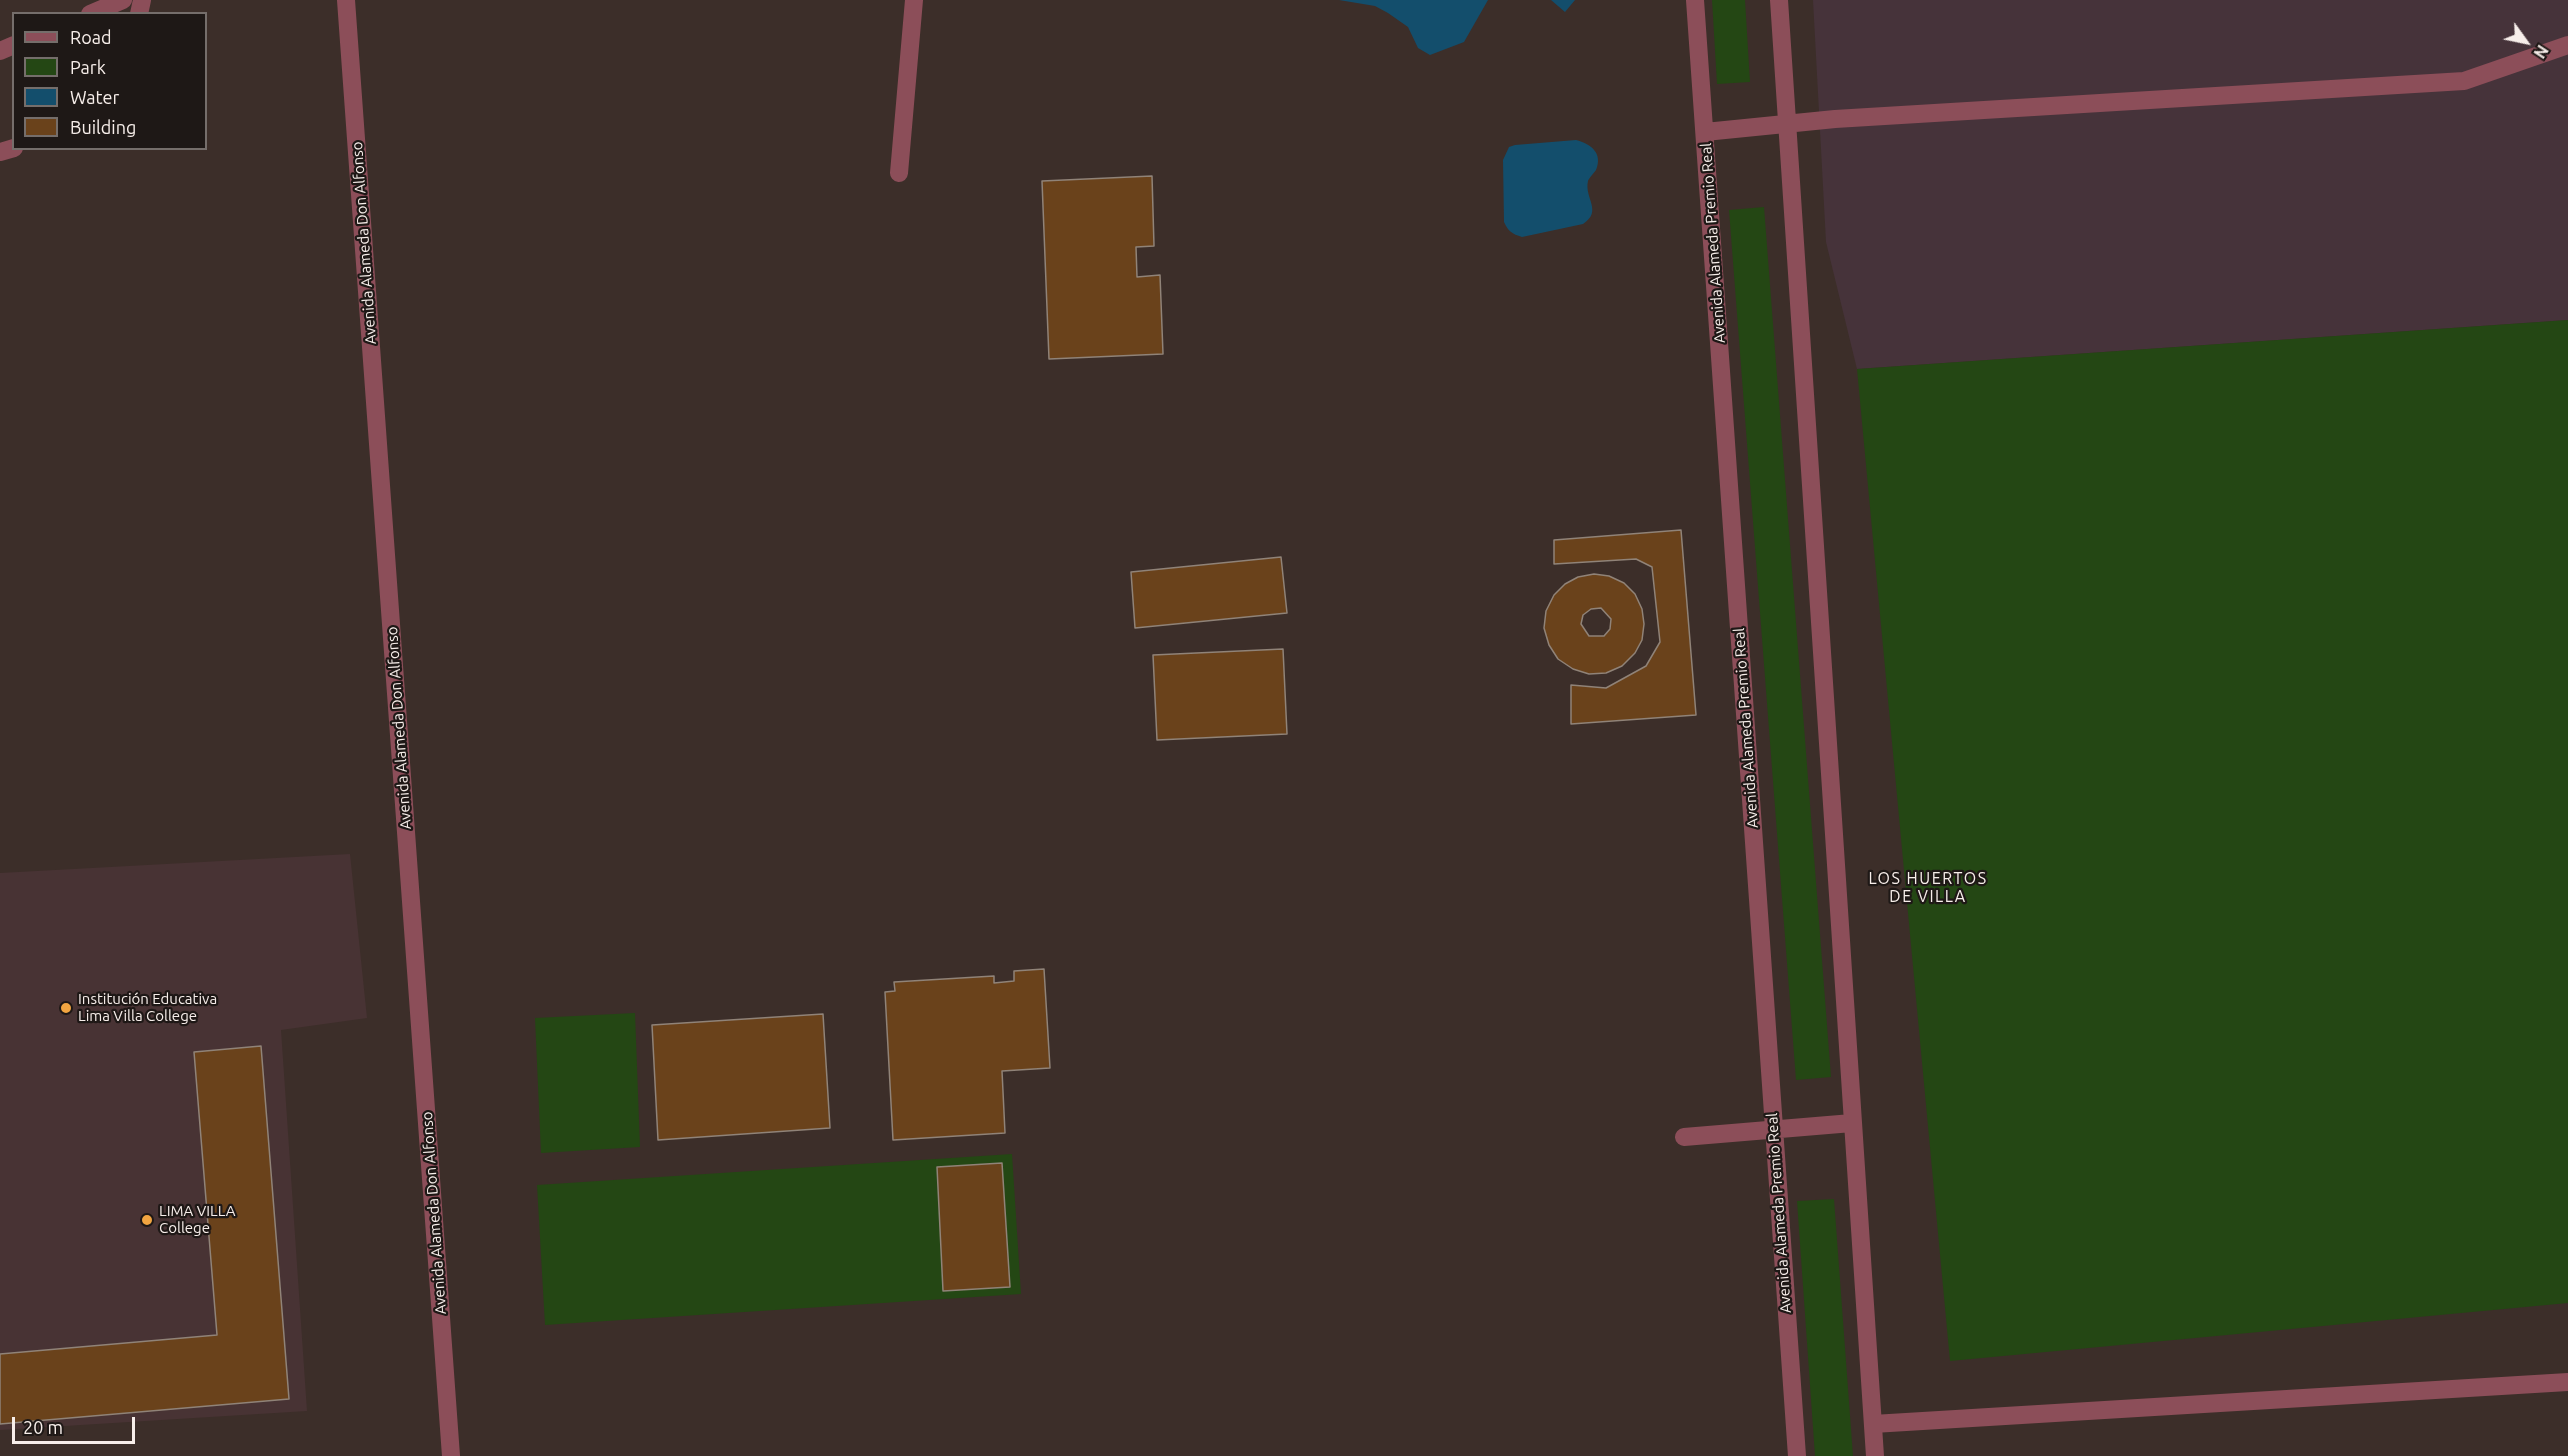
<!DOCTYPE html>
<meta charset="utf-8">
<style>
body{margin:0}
#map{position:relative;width:2568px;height:1456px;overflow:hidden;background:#3c2e29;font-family:Ubuntu,sans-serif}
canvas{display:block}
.legend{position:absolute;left:12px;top:12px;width:195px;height:138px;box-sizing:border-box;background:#1e1816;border:2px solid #756e6b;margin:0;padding:8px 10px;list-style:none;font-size:18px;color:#f7eeea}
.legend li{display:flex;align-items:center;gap:12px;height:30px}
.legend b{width:30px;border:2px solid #756e6b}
.north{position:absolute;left:2496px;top:12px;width:60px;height:60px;-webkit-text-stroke:4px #1e1816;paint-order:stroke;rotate:123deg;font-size:16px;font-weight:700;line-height:24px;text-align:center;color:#f7eeea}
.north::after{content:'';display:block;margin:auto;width:21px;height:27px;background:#f7eeea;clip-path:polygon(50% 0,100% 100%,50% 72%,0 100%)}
.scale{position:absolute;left:12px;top:1417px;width:123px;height:27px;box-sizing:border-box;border:3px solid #f7eeea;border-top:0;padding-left:8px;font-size:18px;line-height:21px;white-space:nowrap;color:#f7eeea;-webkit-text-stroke:4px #1e1816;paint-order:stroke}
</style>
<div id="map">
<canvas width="2568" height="1456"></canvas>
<ul class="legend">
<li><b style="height:8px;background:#8c4e59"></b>Road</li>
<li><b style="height:16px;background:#244714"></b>Park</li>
<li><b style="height:16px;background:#134e6c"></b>Water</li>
<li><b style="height:16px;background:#6a421b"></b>Building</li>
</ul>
<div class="north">N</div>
<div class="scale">20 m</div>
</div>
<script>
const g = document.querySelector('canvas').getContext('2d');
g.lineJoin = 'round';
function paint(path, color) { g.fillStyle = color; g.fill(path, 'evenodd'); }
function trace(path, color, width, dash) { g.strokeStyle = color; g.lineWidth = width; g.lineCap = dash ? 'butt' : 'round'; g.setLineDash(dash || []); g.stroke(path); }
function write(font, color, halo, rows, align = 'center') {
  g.font = font + ' Ubuntu,sans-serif'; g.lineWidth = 4.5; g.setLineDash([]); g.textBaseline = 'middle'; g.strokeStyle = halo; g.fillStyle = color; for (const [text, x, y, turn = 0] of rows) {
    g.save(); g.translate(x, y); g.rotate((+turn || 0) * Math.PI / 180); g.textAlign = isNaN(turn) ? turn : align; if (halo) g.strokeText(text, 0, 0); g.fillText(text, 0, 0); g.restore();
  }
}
paint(new Path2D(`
 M1813,0H2568V320L1857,369L1826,242Z`), '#46333a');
paint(new Path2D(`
 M350,854L367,1018L281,1030L307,1411L0,1430V873Z`), '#483334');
paint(new Path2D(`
 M1712,0H1745L1750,82L1717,84Z
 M1764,207L1831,1077L1796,1080L1729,210Z
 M2568,320V1303L1950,1361L1857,369Z
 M635,1013L640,1147L541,1153L535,1018Z
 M1012,1154L1021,1294L545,1325L537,1185Z
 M1834,1199L1853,1456H1815L1797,1201Z`), '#244714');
paint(new Path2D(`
 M1339,0H1488L1464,42L1430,55L1418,48L1408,27L1388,13L1375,6Z
 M1551,0H1575L1565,12Z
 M1576,140C1591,144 1603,153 1596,170C1594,173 1589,178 1588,181C1584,198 1603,211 1583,224L1522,237C1512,234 1508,231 1504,222L1503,160L1509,147L1515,145Z`), '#134e6c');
const building = new Path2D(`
 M1152,176L1154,246L1136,247L1137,277L1160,275L1163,354L1049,359L1042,181Z
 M1681,530L1696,715L1571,724V685L1606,688L1646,666L1660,642L1652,567L1636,559L1554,564V540Z
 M1281,557L1287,613L1135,628L1131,572Z
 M1594,574L1609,576L1624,583L1635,594L1642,609L1644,624L1642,640L1635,653L1622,666L1606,673L1589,674L1573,669L1558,659L1549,645L1544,628L1546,611L1554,595L1565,584L1578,577ZM1601,608L1611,619L1610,629L1604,636H1589L1581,624L1583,615L1591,609Z
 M1283,649L1287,734L1157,740L1153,655Z
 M1044,969L1050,1068L1002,1071L1005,1133L893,1140L885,992L895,991L894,982L994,976V983L1014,981V971Z
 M823,1014L830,1128L658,1140L652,1025Z
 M261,1046L289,1399L0,1424V1354L217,1335L194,1052Z
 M1002,1163L1010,1287L943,1291L937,1167Z`);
paint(building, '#6a421b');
trace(building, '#908378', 1.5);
trace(new Path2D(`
 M346,0L451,1456
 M1695,0L1797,1456
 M1779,0L1875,1456
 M90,14L123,0
 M139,14L142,0
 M0,51L14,45
 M1705,132L1835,119L2464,81L2568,45
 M0,152L14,148
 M899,173L914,0
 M1684,1137L1852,1123
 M1873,1424L2568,1382`), '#8c4e59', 18);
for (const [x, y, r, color] of [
 [66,1008,6,"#f2a541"],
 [147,1220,6,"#f2a541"]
]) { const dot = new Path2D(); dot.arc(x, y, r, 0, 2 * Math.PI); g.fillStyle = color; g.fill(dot); trace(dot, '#1e1816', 2); }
write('15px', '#f7eeea', '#1e1816', [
 ["Avenida Alameda Don Alfonso",364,243,-94],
 ["Avenida Alameda Premio Real",1713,243,-94],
 ["Avenida Alameda Don Alfonso",399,728,-94],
 ["Avenida Alameda Premio Real",1746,728,-94],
 ["Avenida Alameda Don Alfonso",434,1213,-94],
 ["Avenida Alameda Premio Real",1779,1213,-94]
]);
write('15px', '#f7eeea', '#1e1816', [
 ["Institución Educativa",78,999],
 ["Lima Villa College",78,1016],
 ["LIMA VILLA",159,1211],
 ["College",159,1228]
], 'left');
g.letterSpacing = '1.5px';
write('16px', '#f7eeea', '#1e1816', [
 ["LOS HUERTOS",1928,879],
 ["DE VILLA",1928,897]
]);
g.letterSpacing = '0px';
</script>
